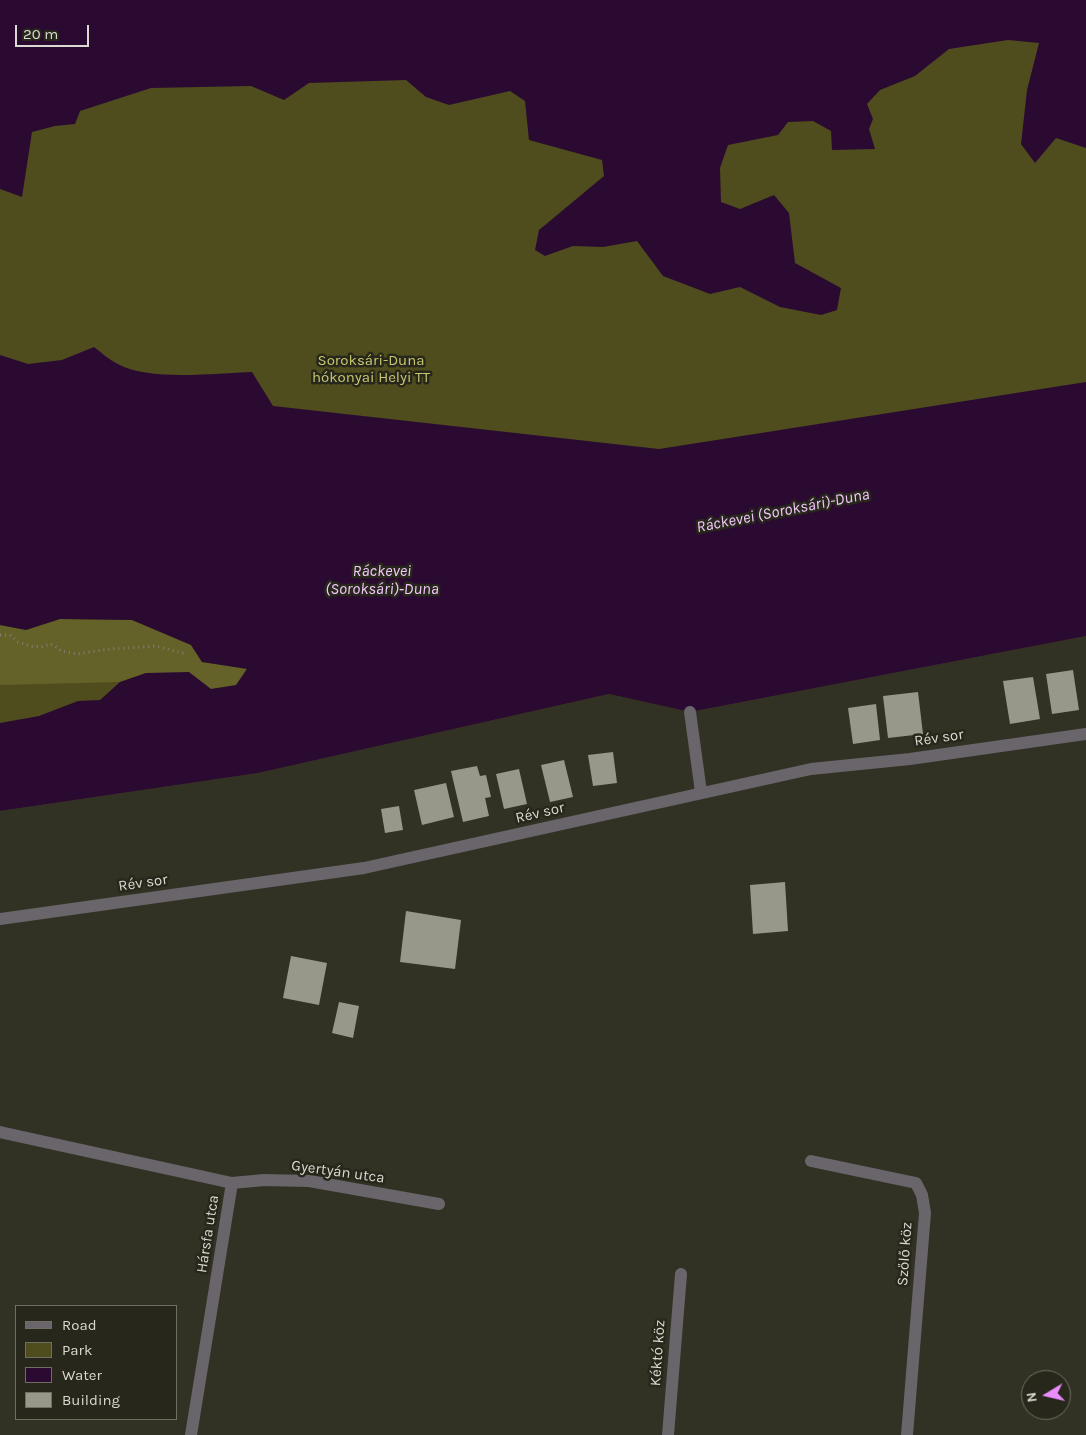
<!DOCTYPE html>
<meta charset="utf-8">
<style>
body{margin:0}
#map{position:relative;width:1086px;height:1435px;overflow:hidden;background:#313124;font-family:Karla,sans-serif}
canvas{display:block}
.legend{position:absolute;left:15px;top:1305px;width:162px;height:115px;box-sizing:border-box;background:#27271b;border:1px solid #6f6f64;margin:0;padding:6px 9px;list-style:none;font-size:15px;color:#dadad2}
.legend li{display:flex;align-items:center;gap:10px;height:25px}
.legend b{width:25px;border:1px solid #6f6f64}
.north{position:absolute;left:1021px;top:1370px;width:50px;height:50px;box-sizing:border-box;background:#27271b;border:1px solid #6f6f64;border-radius:50%;rotate:261deg;font-size:14px;font-weight:700;line-height:20px;text-align:center;color:#dadad2}
.north::after{content:'';display:block;margin:auto;width:18px;height:22px;background:#ea8dfd;clip-path:polygon(50% 0,100% 100%,50% 72%,0 100%)}
.scale{position:absolute;left:15px;top:25px;width:74px;height:22px;box-sizing:border-box;border:2px solid #dadad2;border-top:0;padding-left:6px;font-size:15px;line-height:18px;white-space:nowrap;color:#dadad2;-webkit-text-stroke:4px #27271b;paint-order:stroke}
</style>
<div id="map">
<canvas width="1086" height="1435"></canvas>
<ul class="legend">
<li><b style="height:6px;background:#69656a"></b>Road</li>
<li><b style="height:14px;background:#4f4d1d"></b>Park</li>
<li><b style="height:14px;background:#2b0a31"></b>Water</li>
<li><b style="height:14px;background:#98988a"></b>Building</li>
</ul>
<div class="north">N</div>
<div class="scale">20 m</div>
</div>
<script>
const g = document.querySelector('canvas').getContext('2d');
g.lineJoin = 'round';
function paint(path, color) { g.fillStyle = color; g.fill(path, 'evenodd'); }
function trace(path, color, width, dash) { g.strokeStyle = color; g.lineWidth = width; g.lineCap = dash ? 'butt' : 'round'; g.setLineDash(dash || []); g.stroke(path); }
function write(font, color, halo, rows, align = 'center') {
  g.font = font + ' Karla,sans-serif'; g.lineWidth = 5; g.setLineDash([]); g.textBaseline = 'middle'; g.strokeStyle = halo; g.fillStyle = color; for (const [text, x, y, turn = 0] of rows) {
    g.save(); g.translate(x, y); g.rotate((+turn || 0) * Math.PI / 180); g.textAlign = isNaN(turn) ? turn : align; if (halo) g.strokeText(text, 0, 0); g.fillText(text, 0, 0); g.restore();
  }
}
paint(new Path2D(`
 M0,0H1086V636L690,712L609,694L258,773L0,811Z`), '#4f4d1d');
paint(new Path2D(`
 M60,619L132,620L191,645L202,662L247,668L236,686L210,689L146,673L120,682L0,685V625L26,630Z`), '#646228');
paint(new Path2D(`
 M0,0H1086V148L1056,138L1035,163L1021,144L1027,90L1039,43L1008,40L949,49L915,76L880,90L867,104L873,119L869,129L875,149L832,150L831,131L813,121L788,122L778,135L728,145L720,168L721,202L740,209L774,195L789,213L795,263L841,288L837,310L821,315L780,307L740,287L710,294L663,276L637,241L603,247L573,246L545,256L535,250L539,230L604,176L602,160L529,140L525,101L510,91L449,105L426,97L406,80L309,83L284,100L251,86L151,88L80,111L75,124L55,126L32,132L22,197L0,189Z
 M94,347C101,352 108,359 116,363C148,382 215,373 252,372L273,406L659,449L1086,382V636L690,712L609,694L258,773L0,811V723L39,716L78,701L100,700L120,682L146,673L189,672L211,689L236,685L247,669L202,662L191,645L132,620L60,619L26,630L0,625V355L28,364L62,360Z`), '#2b0a31');
paint(new Path2D(`
 M1073,670L1079,710L1052,714L1046,674Z
 M1033,677L1040,719L1010,724L1003,681Z
 M918,692L923,734L888,738L883,696Z
 M876,704L880,740L853,744L848,708Z
 M613,752L617,783L593,786L588,755Z
 M564,760L573,797L550,802L541,765Z
 M477,766L480,776L486,775L491,797L485,798L489,816L463,822L451,771Z
 M519,769L527,804L504,809L496,774Z
 M446,783L454,817L422,825L414,790Z
 M399,806L403,830L385,833L381,809Z
 M785,882L788,931L753,934L750,885Z
 M406,911L461,920L455,969L400,962Z
 M291,956L327,963L319,1005L283,998Z
 M339,1002L359,1006L353,1038L332,1033Z`), '#98988a');
trace(new Path2D(`
 M0,635H10L18,642L30,646L41,647L50,644L55,646L61,651L77,654L110,649L156,646L186,654`), '#7f7f74', 3, [1, 4]);
trace(new Path2D(`
 M690,712L701,792`), '#69656a', 12);
trace(new Path2D(`
 M0,919L364,868L811,769L910,759L1086,734
 M0,1132L232,1183L191,1435
 M811,1161L916,1183L922,1195L925,1213L907,1435
 M232,1183L264,1180L309,1181L439,1204
 M668,1435L681,1274`), '#69656a', 12);
write('15px', '#c9c770', '#27271b', [
 ["Soroksári-Duna",371,361],
 ["hókonyai Helyi TT",371,378]
]);
write('15px', '#dadad2', '#27271b', [
 ["Rév sor",939,738,-8],
 ["Rév sor",540,813,-13],
 ["Rév sor",143,883,-8],
 ["Gyertyán utca",338,1172,8],
 ["Hársfa utca",208,1234,-81],
 ["Szőlő köz",905,1254,-86],
 ["Kéktó köz",658,1353,-86]
]);
write('italic 16px', '#f4c7fd', '#27271b', [
 ["Ráckevei (Soroksári)-Duna",783,511,-11],
 ["Ráckevei",382,571],
 ["(Soroksári)-Duna",382,589]
]);
</script>
